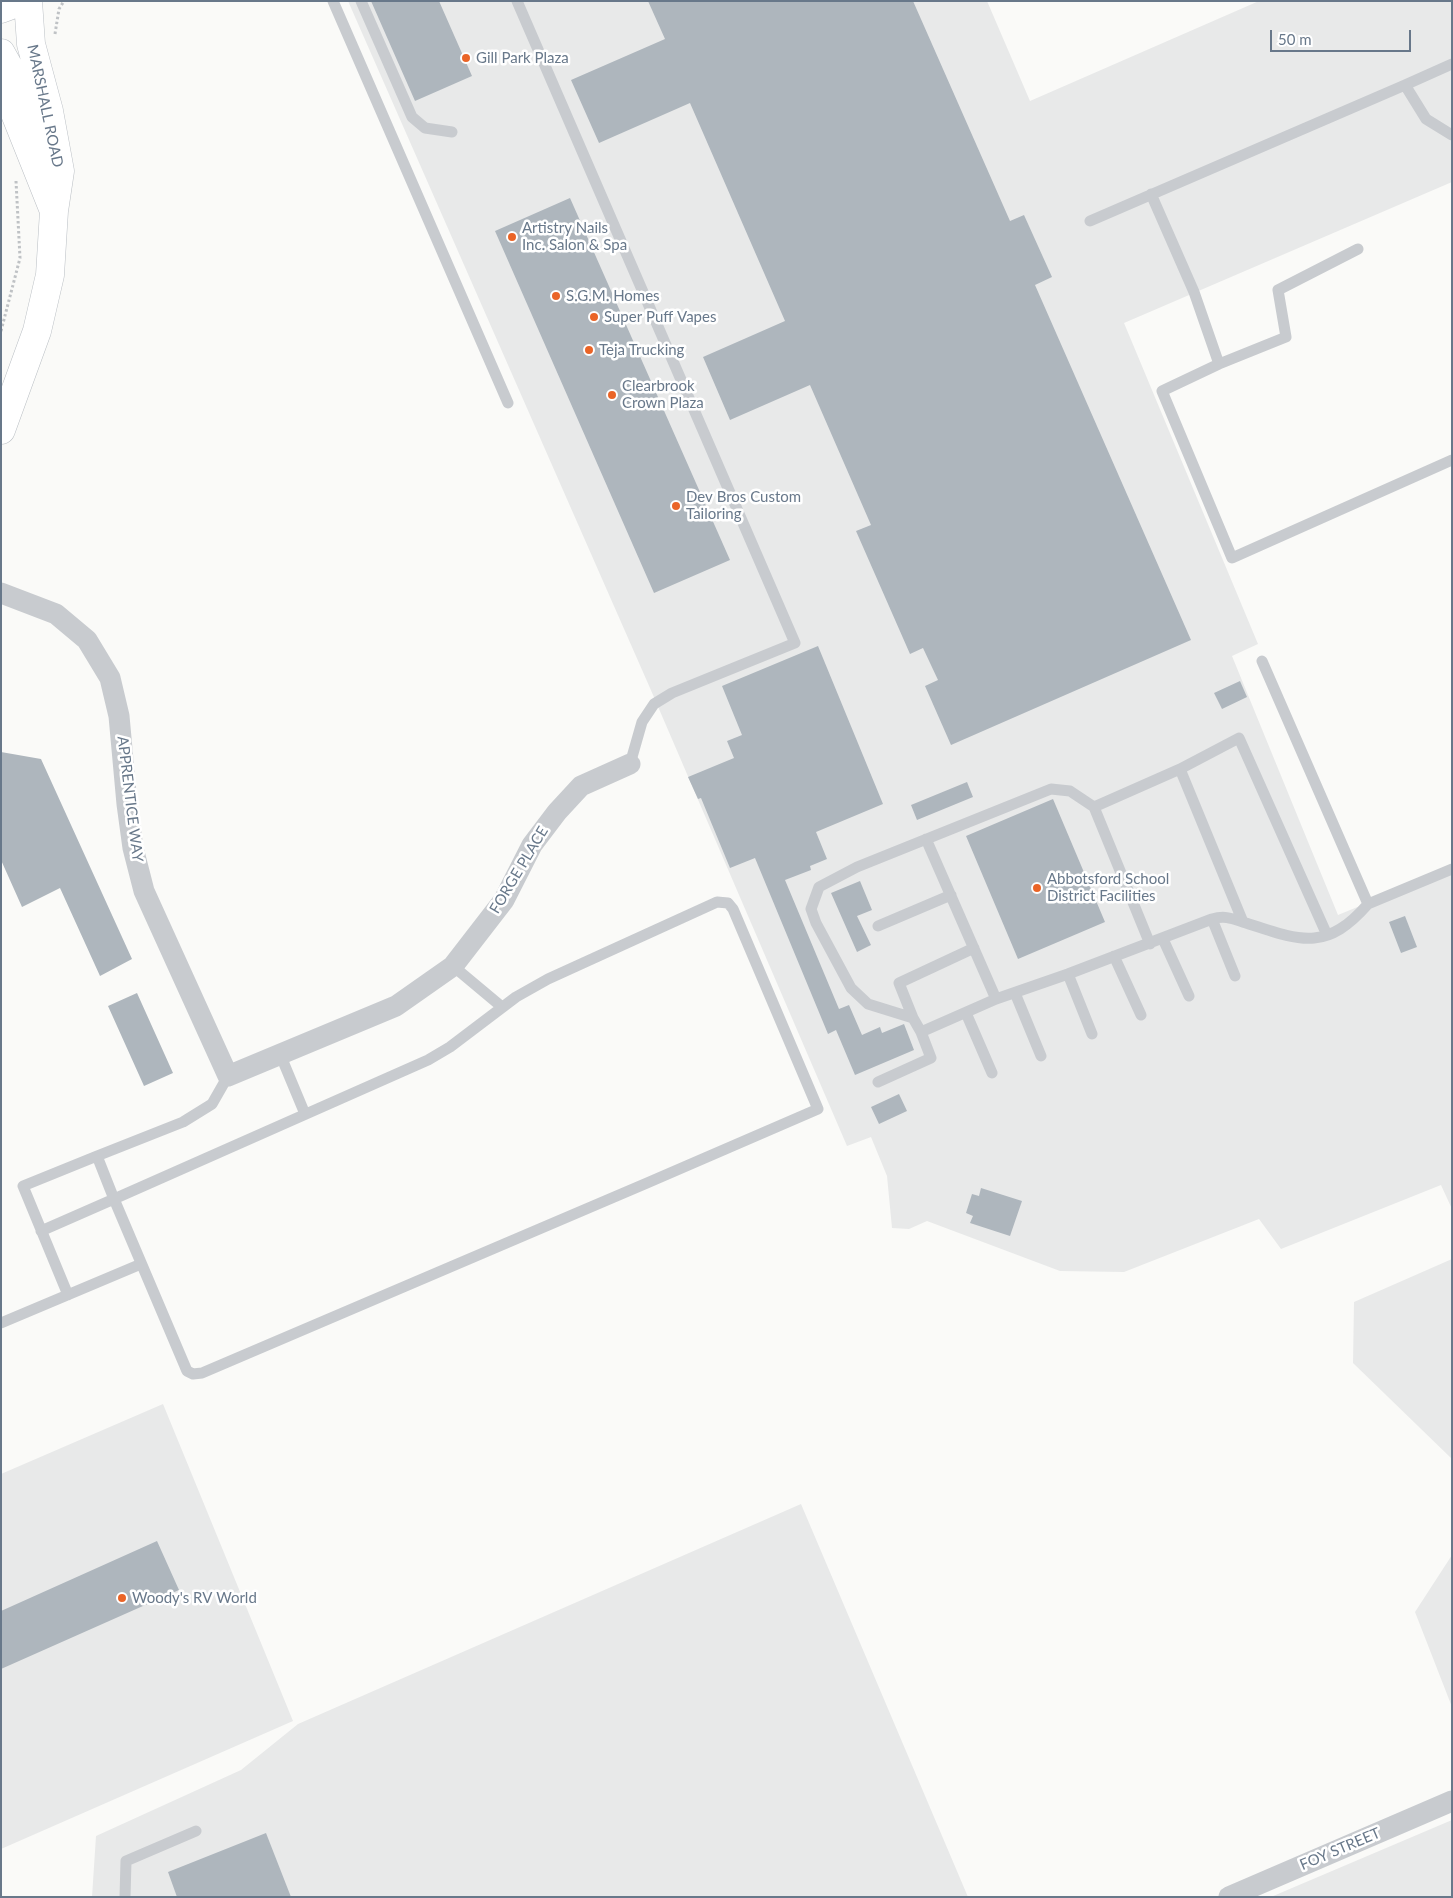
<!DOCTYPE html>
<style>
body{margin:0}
#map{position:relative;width:1453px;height:1898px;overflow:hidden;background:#fafaf8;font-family:Lato,sans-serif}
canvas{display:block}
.frame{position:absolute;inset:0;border:2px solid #68788a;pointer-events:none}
.scale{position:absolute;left:1270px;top:30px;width:141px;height:22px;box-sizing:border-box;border:2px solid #68788a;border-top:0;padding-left:6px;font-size:15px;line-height:18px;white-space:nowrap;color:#68788a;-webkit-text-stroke:4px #fff;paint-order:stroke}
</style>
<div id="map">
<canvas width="1453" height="1898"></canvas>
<div class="frame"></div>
<div class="scale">50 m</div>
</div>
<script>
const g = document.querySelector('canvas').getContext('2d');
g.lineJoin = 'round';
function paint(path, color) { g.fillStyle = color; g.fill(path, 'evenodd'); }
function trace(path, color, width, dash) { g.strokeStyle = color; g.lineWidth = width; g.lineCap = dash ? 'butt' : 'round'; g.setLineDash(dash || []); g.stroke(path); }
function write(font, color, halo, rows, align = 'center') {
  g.font = font + ' Lato,sans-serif'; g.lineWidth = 5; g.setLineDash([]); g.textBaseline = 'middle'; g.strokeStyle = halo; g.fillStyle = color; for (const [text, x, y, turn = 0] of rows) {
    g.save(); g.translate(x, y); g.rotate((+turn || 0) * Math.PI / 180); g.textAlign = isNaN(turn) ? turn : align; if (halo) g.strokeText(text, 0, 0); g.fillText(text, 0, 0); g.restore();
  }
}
paint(new Path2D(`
 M348,1H987L1030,101L1259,1H1452V182L1124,323L1258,644L1232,656L1338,915L1452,868V1209L1441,1185L1281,1249L1259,1219L1124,1272L1060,1271L927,1221L909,1229L892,1228L887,1176L871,1137L847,1146L650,688Z
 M1452,1259V1459L1353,1363L1354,1302Z
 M163,1404L293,1721L1,1849V1474Z
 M801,1504L968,1897H92L96,1836L241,1770L298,1724Z
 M1452,1555V1707L1415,1612Z
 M1452,1820V1897H1271L1292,1888Z`), '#e8e9e9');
paint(new Path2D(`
 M371,1H439L472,76L415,101Z
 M648,1H913L1010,221L1024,215L1052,277L1035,285L1191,640L951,745L925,686L938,680L923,648L910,654L856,531L871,525L810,385L730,420L703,357L785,321L690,103L599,143L571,80L665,39Z
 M570,198L730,560L654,593L495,231Z
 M818,646L883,804L816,832L827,859L810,866L811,870L785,880L839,1009L849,1005L862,1035L880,1027L882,1033L904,1024L914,1050L855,1075L836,1030L828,1034L755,858L730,868L701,798L698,799L688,777L734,758L727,741L742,735L722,686Z
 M1240,681L1247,697L1222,709L1214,693Z
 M1,752L41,759L132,959L100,976L60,888L22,907L1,860Z
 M967,782L973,797L917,820L911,805Z
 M1053,799L1105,922L1018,959L966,836Z
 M860,881L872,910L857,916L871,945L857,952L831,893Z
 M1405,916L1417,947L1401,953L1389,922Z
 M137,993L173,1073L144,1086L108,1006Z
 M899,1094L907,1111L879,1124L871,1107Z
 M981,1188L1022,1201L1010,1236L970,1223L973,1216L966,1213L972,1194L979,1196Z
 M157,1541L179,1590L1,1669V1611Z
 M266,1833L291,1897H177L168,1872Z`), '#aeb6bd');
const secondary = new Path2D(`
 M1,9L9,6L15,1
 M1,53L30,105L36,132
 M1,95L14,111L54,211
 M1,430L37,331L50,275L54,211L60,171L49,111L31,44L28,1`);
trace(secondary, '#babfc4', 29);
trace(new Path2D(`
 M55,34L59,9L64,1
 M1,331L20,258L16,181`), '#bfc2c5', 3, [2.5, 2.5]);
trace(new Path2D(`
 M333,1L508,403
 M361,1L412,117L425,128L452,132
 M517,1L795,643L672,693L654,704L642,722L630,764
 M1405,85L1452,64
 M1151,194L1194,292L1219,364
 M1090,221L1405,85L1426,119L1452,135
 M1358,249L1278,290L1286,337L1219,364L1162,391L1232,558L1452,460
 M1262,661L1368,904L1452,869
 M1180,769L1239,738L1327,935
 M1094,807L1150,944
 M926,839L996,999
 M717,902L728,903L733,909L818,1109L647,1183L202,1373L193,1374L187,1371L114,1199L428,1060L450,1047L516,997L548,979Z
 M1212,919L1235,976
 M878,926L951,895
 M1163,939L1189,996
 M1114,956L1141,1015
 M453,966L502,1007
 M1068,974L1092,1034
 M1015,993L1041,1056
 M966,1013L992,1073
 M913,1018L899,983L974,948
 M921,1032L913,1018L868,1004L851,988L816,923L811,909L819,887L857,867L1051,789L1070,791L1094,807L1180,769L1243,922
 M280,1054L305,1114
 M878,1082L931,1058L921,1032L996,999L1068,974L1212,919C1226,915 1233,919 1246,923C1301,941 1326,952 1368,904
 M41,1231L114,1199L97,1156L183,1122L212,1104L228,1076
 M68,1295L23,1186L97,1156
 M1,1323L141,1264
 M125,1897L126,1861L196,1831`), '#c8cbcf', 11);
trace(new Path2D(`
 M1,593L56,614L87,640L110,678L119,716L127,804L133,848L144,891L228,1076L396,1006L453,966L504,900L532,845L557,812L581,786L630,764
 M1229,1897L1452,1801`), '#c8cbcf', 21);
trace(secondary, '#fff', 28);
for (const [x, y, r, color] of [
 [466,58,5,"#ea6427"],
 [512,237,5,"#ea6427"],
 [556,296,5,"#ea6427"],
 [594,317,5,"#ea6427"],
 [589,350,5,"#ea6427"],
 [612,395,5,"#ea6427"],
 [676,506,5,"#ea6427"],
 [1037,888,5,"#ea6427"],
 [122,1598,5,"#ea6427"]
]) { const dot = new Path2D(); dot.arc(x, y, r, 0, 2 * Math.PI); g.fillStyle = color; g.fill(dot); trace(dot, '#fff', 2); }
write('15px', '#68788a', '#fff', [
 ["Gill Park Plaza",476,58],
 ["Artistry Nails",522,228],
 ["Inc. Salon & Spa",522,245],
 ["S.G.M. Homes",566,296],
 ["Super Puff Vapes",604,317],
 ["Teja Trucking",599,350],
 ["Clearbrook",622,386],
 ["Crown Plaza",622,403],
 ["Dev Bros Custom",686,497],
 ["Tailoring",686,514],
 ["Abbotsford School",1047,879],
 ["District Facilities",1047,896],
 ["Woody's RV World",132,1598]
], 'left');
write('15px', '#68788a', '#fff', [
 ["MARSHALL ROAD",45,106,78],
 ["APPRENTICE WAY",130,799,83],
 ["FORGE PLACE",519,870,-59],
 ["FOY STREET",1340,1849,-23]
]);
</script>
